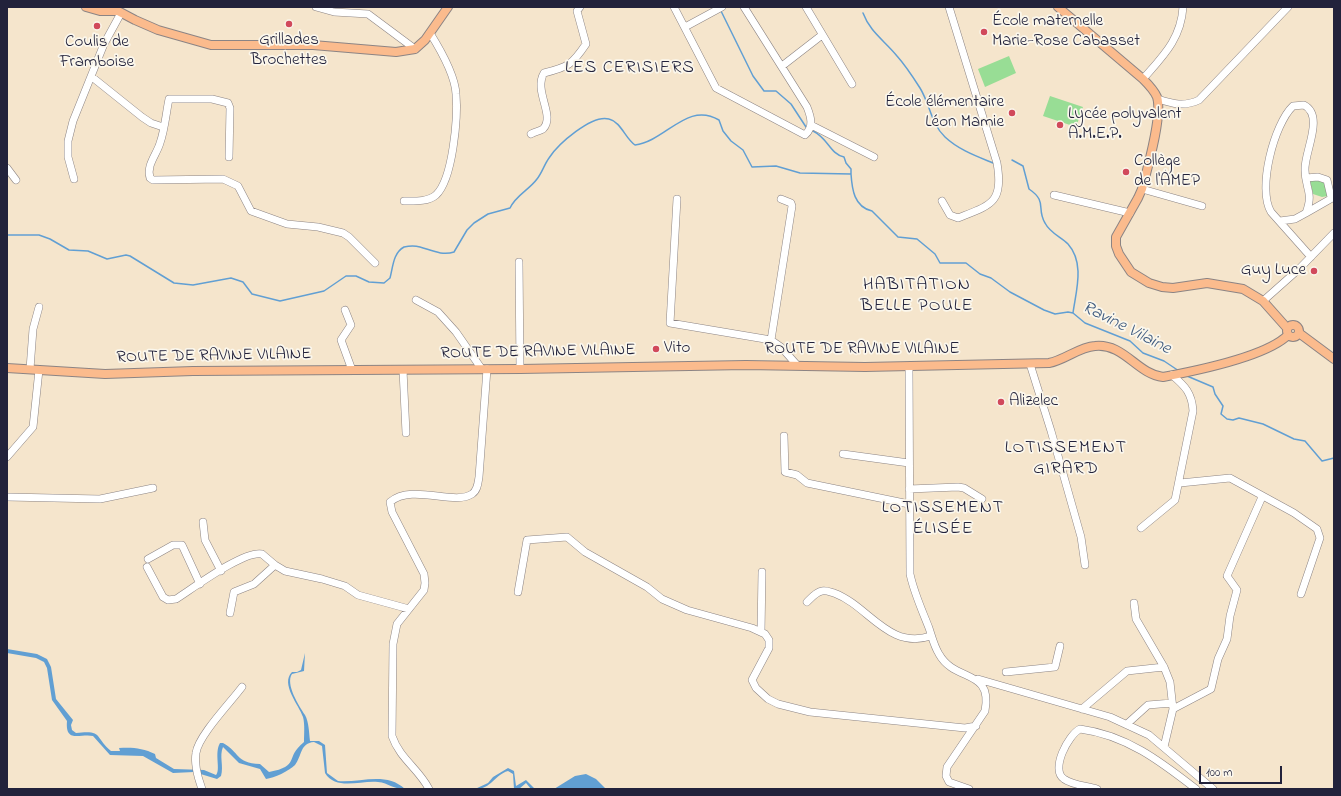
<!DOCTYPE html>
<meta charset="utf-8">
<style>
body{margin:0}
#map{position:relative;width:1341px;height:796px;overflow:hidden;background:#f5e5cc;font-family:"Indie Flower",sans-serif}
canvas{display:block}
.frame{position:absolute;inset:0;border:8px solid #22223b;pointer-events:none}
.scale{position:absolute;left:1199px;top:766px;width:83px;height:18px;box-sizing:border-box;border:2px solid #22223b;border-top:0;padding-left:5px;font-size:12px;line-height:14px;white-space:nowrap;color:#22223b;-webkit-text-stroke:3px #fbf7ec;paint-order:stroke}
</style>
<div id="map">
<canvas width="1341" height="796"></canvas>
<div class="frame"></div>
<div class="scale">100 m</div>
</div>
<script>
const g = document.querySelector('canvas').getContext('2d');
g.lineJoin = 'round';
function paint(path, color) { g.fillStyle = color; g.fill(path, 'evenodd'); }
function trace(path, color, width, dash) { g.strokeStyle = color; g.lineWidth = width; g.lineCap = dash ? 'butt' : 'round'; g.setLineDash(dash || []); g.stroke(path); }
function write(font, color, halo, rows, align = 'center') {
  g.font = font + ' "Indie Flower",sans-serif'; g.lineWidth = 3.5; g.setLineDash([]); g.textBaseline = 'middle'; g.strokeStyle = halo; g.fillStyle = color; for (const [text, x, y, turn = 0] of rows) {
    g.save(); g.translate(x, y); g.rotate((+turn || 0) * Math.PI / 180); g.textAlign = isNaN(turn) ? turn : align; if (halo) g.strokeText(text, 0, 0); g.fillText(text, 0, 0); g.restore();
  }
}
paint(new Path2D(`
 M1009,56L1016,73L985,87L978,69Z
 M1050,96L1083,107L1076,127L1043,116Z
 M1312,179L1325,181L1328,196L1322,197L1313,194L1310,181Z`), '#98dd95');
paint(new Path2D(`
 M7,649L37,654L47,659L51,667L56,699L73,720L71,725L72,730L76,733C104,730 94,737 111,751H120L119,748C132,747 143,748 155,754L156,758L174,769L204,770L216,775C221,770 214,753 220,743H223C240,752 235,763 260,764L269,772C301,766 284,758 304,742C304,735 305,724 303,717C299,705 280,684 292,672H297L301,670L305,653L304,671L292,674C285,684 299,706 305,715C309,722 309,733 310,741H319L325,745L327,773L338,781C360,783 386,771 405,789C392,789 389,783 378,782C361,780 336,791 325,773L322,746L314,742C300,743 302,756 295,765C289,771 274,778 266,779L260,769L239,763L223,747C219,756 224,766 221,776L217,779L194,772L173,773L143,756L110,755L93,736C81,733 65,744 67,721L52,700L47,668L44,662L36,658L7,653Z
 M508,768L514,771L516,786L526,780L535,789H531L526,783L519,789H514L513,774L508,771C494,775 492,789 475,789L488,783L493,777Z
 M586,774L596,779L606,789H554L575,776Z`), '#619fd3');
trace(new Path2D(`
 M721,11L753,76L764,91H776L791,104L806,127
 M863,13C870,32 885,41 897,56C906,66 913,77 920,88C930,104 931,124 945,137C959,150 976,156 993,163
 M813,131C828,138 830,154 844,157L846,163L851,169V174
 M1012,160L1023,166L1029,189C1048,202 1036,208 1045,223C1050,233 1061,237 1068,244C1085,263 1076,291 1073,313
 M7,235H39L50,239L69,250L88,251L107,259L126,255L130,256L174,283L193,285L231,278L243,282L252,294L280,301L324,291L346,276H356L369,282L384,283L390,278C393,267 393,253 404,247C409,246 416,246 420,247C431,250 442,256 454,252L467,230L474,223L488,214L510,208C516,195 529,190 537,179C542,173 544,165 549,158C558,144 592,114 609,119C621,122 625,138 635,145C666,141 687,101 719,120L723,131L731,141L743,150L752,167L776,166L800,173L851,174C852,189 854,207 872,211L898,237L917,239L935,254L940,263H966L980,274L991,278L1010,292L1044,310L1055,314L1068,312L1073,313L1085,323L1130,341L1143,353L1164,361L1179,371
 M1187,376L1213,387L1215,394L1223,406L1221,414L1227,419L1233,420L1239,418L1263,424L1294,439L1305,441L1322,461L1334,458`), '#619fd3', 1.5);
const minor = new Path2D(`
 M316,7L334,12L368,14L415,49
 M674,7L716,88L805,135C814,127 811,117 807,107L744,7
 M806,7L852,84
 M685,27L722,7
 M782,66L822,35
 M92,77L142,117L151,123L163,127
 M1143,79C1163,56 1181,39 1183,7
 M1158,99C1173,104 1184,107 1199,100L1288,7
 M811,125L874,157
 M531,134C534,132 540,131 543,129C556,116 533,91 544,73C568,67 572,65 586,44L577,11L580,7
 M229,157L230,108L228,103L212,99H169C166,113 165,129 160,143C157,154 146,165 150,178L153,180L223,179L238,186L251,211L287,224L318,227L343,233L349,237L375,263
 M7,168L16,180
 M1306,178L1318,177L1327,180L1331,197
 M74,179L68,157V141L73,121L104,44L121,13
 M1142,189L1202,206
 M1054,195L1130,213
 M677,199L670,323L771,340L781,347L797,365
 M404,201C414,201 428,202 436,195C453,179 458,117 456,94C455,75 440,49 430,33
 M942,201L950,215L958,218C991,205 1004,203 997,163L949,7
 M1306,213L1334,197
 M1280,221L1295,219L1306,213C1314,192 1305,189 1305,170C1304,152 1325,116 1304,105L1293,106C1274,124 1257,189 1271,212L1311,257
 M519,262L520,369
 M416,300L438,312L456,332L481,368
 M1263,301L1299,269L1334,233
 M345,310L351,325L341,340L352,370
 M771,340L792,206L791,203L781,199
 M1030,364L1051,431L1081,537L1085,565
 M909,367L910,574C914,593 922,610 929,628C932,637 934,646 939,654C955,683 993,668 985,711L947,767L946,776L949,782L969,789
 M30,369L33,329L39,307
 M403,370L406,433
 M784,436L785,472L797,475L807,483L909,504
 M843,454L909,463
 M7,457L33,427L39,370
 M1180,483L1230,478L1294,513L1317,529L1320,538L1301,594
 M909,489L958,487L964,488L982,499
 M7,497L100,499L153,488
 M203,522L205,540L221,571
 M1141,528L1175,500L1193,411C1192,393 1185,386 1172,375
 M148,559L173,545H182L200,584
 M147,567L163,597L168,600L176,599C192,589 244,550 262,554L275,565
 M518,592L527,540L567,537L585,552L647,587L662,599L687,610L752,628L765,634L769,640V648L752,680L756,688L768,699L778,704L810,712L965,728L976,726
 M807,602C811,598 816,592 822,591C826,590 830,592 834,593C869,606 888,650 931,636
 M1134,603L1136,619L1164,667L1170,682L1173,709L1164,747
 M230,613L234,592L254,584L275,565L285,571L322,579L345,586L358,595L409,609
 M761,632L762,572
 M1006,672L1055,667L1060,646
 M978,679L1110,717L1149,735L1213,789
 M1082,709L1127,671L1164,667
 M1173,709L1211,689L1218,659L1227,639L1230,616L1237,590L1227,576L1262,497
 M1127,724L1148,705L1172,703
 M202,789C198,778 194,764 196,753C198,736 231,702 242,687
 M429,789C418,768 400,759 392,736L393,644L397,624L424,590L425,583L424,574L392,512L390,502C412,483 454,506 472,494C478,490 478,482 479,477L487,369
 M1097,789C1087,786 1072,785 1064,779C1050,770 1068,735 1080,729C1126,735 1160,761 1196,789`);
const major = new Path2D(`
 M86,7L100,11H118
 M116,7L118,11L135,20L158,30L211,45H313L396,52L415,49L425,40L448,7
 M1058,7L1143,79C1148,84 1154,90 1157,97C1163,115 1147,170 1142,189L1138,198L1116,237V246L1119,254L1131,272L1149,283L1162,287L1173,288L1207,283L1243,289L1263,301L1287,328
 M1287 331a6 6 0 1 1 12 0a6 6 0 1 1-12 0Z
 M1299,333L1334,359
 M7,368L105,374L193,371L520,369L746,365L865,367L1049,363C1065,360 1079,347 1095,346C1124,343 1137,374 1163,377C1195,371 1266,357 1288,335`);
trace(minor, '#8c8484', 8);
trace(major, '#8c8484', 10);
trace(minor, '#fff', 7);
trace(major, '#fbbb8d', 8);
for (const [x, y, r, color] of [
 [289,24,4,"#d1495b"],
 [97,26,4,"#d1495b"],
 [984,32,4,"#d1495b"],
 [1012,113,4,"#d1495b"],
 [1060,125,4,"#d1495b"],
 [1126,172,4,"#d1495b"],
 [1314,271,4,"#d1495b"],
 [656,349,4,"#d1495b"],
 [1001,402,4,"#d1495b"]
]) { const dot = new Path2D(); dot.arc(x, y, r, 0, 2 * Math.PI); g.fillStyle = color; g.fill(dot); trace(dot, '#fbf7ec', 1.5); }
write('17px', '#22223b', '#fbf7ec', [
 ["École maternelle",992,22],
 ["Marie-Rose Cabasset",992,42],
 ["Grillades",289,41,"center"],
 ["Brochettes",289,61,"center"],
 ["Coulis de",97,43,"center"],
 ["Framboise",97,63,"center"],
 ["École élémentaire",1004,103,"right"],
 ["Léon Mamie",1004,123,"right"],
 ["Lycée polyvalent",1068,115],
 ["A.M.E.P.",1068,135],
 ["Collège",1134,162],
 ["de l'AMEP",1134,182],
 ["Guy Luce",1306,271,"right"],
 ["Vito",664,349],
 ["Alizelec",1009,402]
], 'left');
write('17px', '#22223b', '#fbf7ec', [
 ["ROUTE DE RAVINE VILAINE",862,350],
 ["ROUTE DE RAVINE VILAINE",538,353,-1],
 ["ROUTE DE RAVINE VILAINE",214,357,-1]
]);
g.letterSpacing = '1px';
write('18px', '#22223b', '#fbf7ec', [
 ["LES CERISIERS",630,69],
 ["HABITATION",917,286],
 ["BELLE POULE",917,307],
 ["LOTISSEMENT",1066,449],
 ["GIRARD",1066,470],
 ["LOTISSEMENT",943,509],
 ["ÉLISÉE",943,530]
]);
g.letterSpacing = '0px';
write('italic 18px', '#3e5a7f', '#fbf7ec', [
 ["Ravine Vilaine",1126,329,27]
]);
</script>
